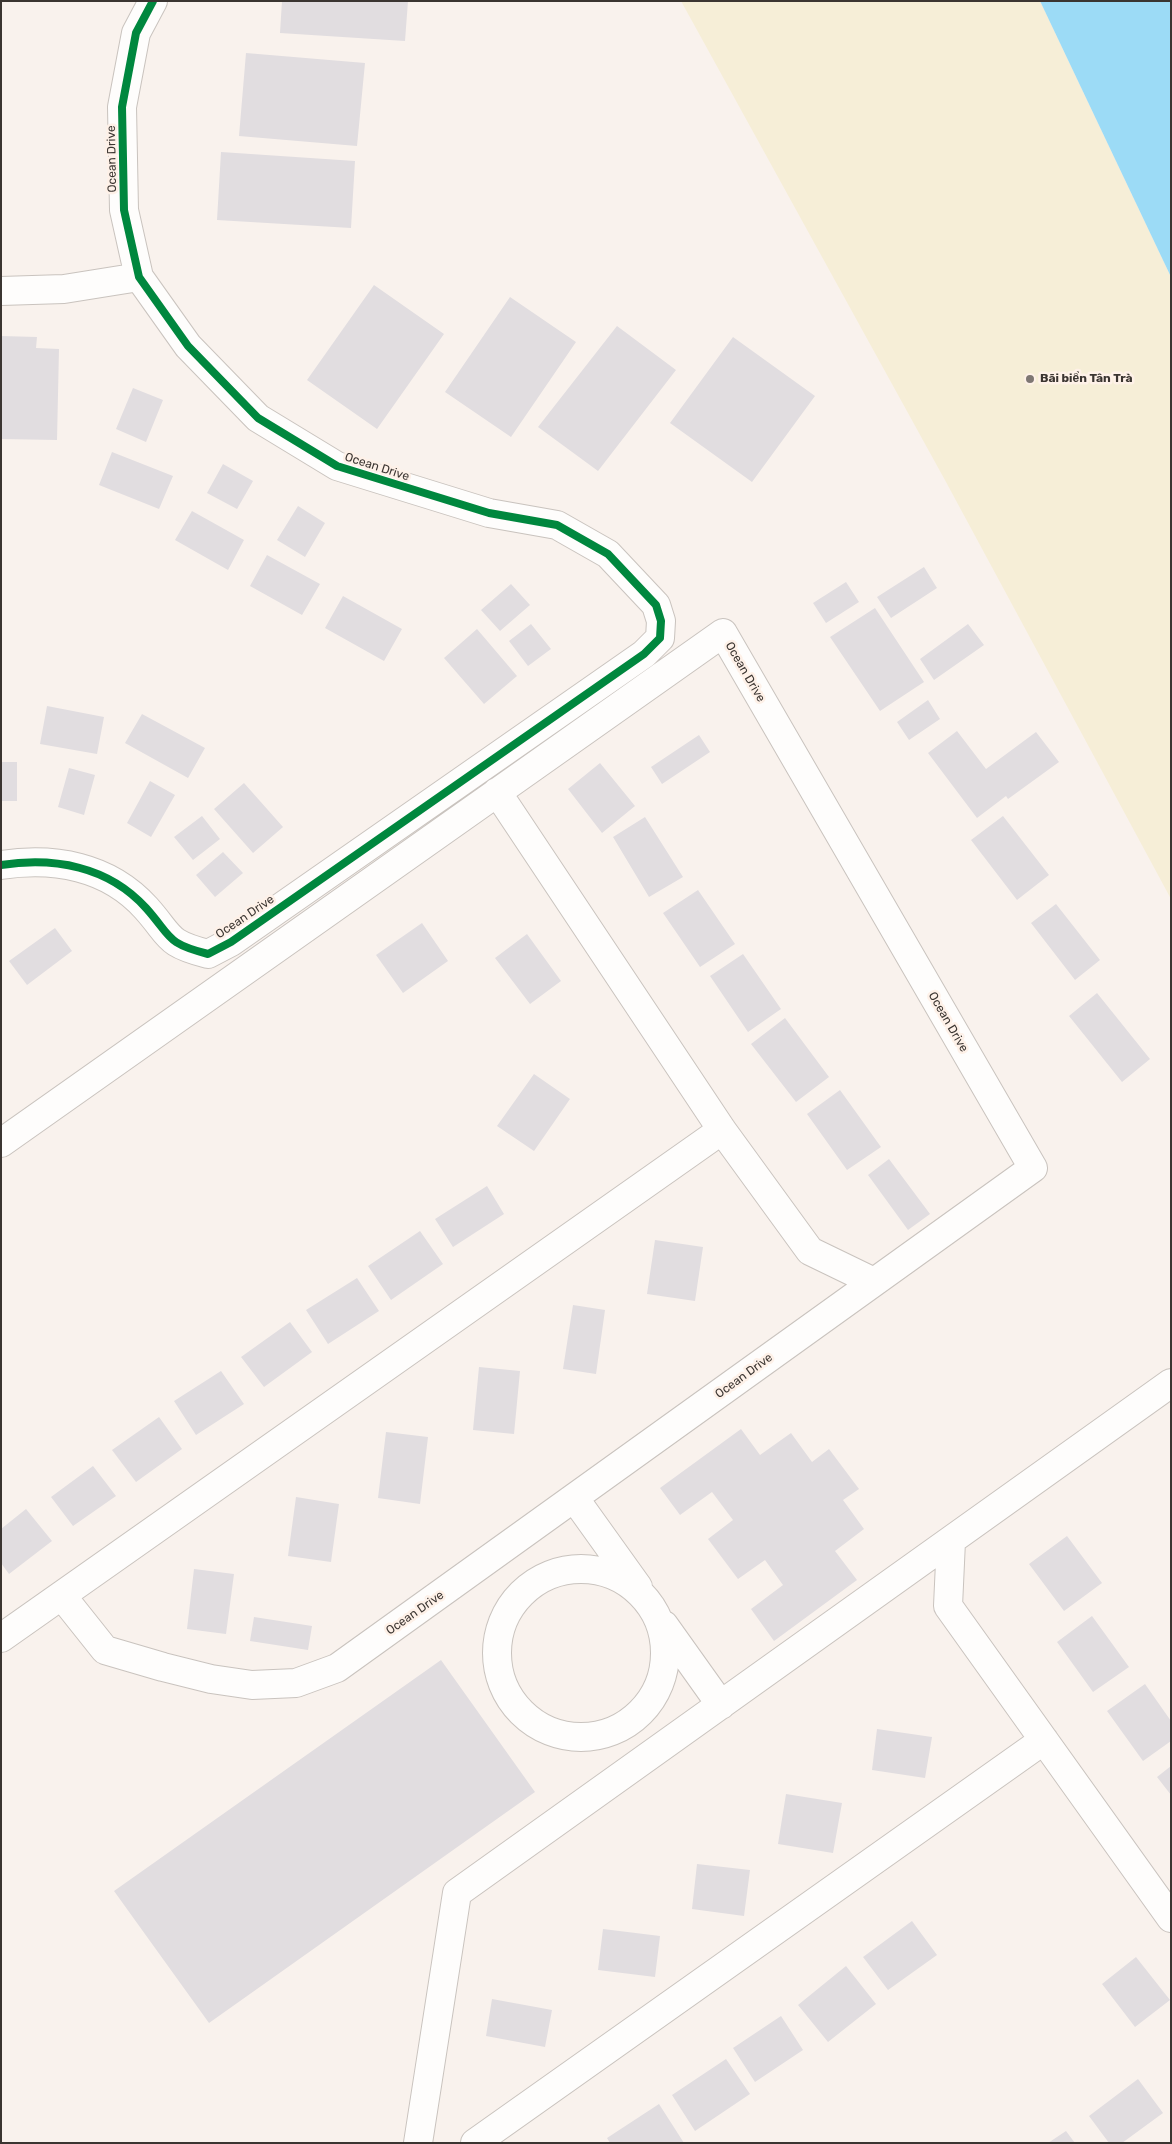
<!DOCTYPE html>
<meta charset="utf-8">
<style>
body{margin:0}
#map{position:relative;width:1172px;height:2144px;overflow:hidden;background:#f9f2ed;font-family:Rubik,sans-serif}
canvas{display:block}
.frame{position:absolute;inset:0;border:2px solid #3b3531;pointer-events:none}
</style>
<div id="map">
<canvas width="1172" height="2144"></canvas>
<div class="frame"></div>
</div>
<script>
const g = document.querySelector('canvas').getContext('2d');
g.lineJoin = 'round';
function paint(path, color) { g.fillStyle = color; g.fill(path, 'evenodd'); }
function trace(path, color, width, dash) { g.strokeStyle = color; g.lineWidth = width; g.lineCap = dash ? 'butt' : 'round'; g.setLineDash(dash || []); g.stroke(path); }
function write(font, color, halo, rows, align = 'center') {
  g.font = font + ' Rubik,sans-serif'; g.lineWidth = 5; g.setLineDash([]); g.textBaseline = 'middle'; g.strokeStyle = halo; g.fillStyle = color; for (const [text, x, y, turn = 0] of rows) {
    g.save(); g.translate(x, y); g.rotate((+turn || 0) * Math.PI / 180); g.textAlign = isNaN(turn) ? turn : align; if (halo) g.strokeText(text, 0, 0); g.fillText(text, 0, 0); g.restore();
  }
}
paint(new Path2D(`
 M681,1H1040L1171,277V899L946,482Z`), '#f6eed7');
paint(new Path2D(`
 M1040,1H1171V277Z`), '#9cdbf6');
paint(new Path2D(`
 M282,1H408L405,41L280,33Z
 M246,53L365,63L357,146L239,136Z
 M221,152L355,161L351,228L217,220Z
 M374,285L444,334L377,429L307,380Z
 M510,297L576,342L511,437L445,392Z
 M617,326L676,370L598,471L538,427Z
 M1,336L37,337L36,348L59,349L57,440L1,439Z
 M733,337L815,396L752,482L670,423Z
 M133,388L163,400L146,442L116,429Z
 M112,452L173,476L159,509L99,485Z
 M223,464L253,481L237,509L207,493Z
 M298,506L325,523L305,557L277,540Z
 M192,511L244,540L228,570L175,540Z
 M267,555L320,584L302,615L250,586Z
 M924,567L937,588L891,618L877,597Z
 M846,582L859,602L826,623L813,603Z
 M511,584L530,605L500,631L481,610Z
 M343,596L402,629L384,661L325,628Z
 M875,608L924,682L880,711L830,637Z
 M531,624L551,649L528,666L509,641Z
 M968,624L984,645L934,680L920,659Z
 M477,629L517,676L484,704L444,658Z
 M928,700L940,719L909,740L897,722Z
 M47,706L104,717L97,754L40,744Z
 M142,714L205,748L188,778L125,743Z
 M957,731L986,769L1036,732L1059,762L1008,799L1006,796L977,818L928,753Z
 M699,735L710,752L662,784L651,767Z
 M1,762H17V801H1Z
 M600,763L635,806L602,833L568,789Z
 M69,768L95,775L84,815L58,807Z
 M150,781L175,795L151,837L127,823Z
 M244,783L283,827L253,853L214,809Z
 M202,816L220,839L193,860L174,837Z
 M1003,816L1049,875L1017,900L971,840Z
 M645,817L683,877L649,897L613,837Z
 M223,852L243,873L215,897L196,875Z
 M698,890L735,944L700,967L663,913Z
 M1056,904L1100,960L1075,980L1031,923Z
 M422,923L448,961L403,993L376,955Z
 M55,928L72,951L27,985L9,961Z
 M527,934L561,981L530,1004L495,958Z
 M743,954L781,1009L748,1032L710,976Z
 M1097,993L1150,1059L1122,1082L1069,1016Z
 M785,1018L829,1077L796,1102L751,1044Z
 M534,1074L570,1099L534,1151L497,1126Z
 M840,1090L881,1147L847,1170L807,1114Z
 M889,1159L930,1214L908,1230L868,1175Z
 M487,1186L504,1214L453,1247L435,1219Z
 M420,1231L443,1264L391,1300L368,1266Z
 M655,1240L703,1247L695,1301L647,1294Z
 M357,1278L379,1311L328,1344L306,1310Z
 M573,1305L605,1310L596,1374L563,1369Z
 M290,1322L312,1352L264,1387L241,1357Z
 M479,1367L520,1371L514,1434L473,1430Z
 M221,1371L244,1404L196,1435L174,1401Z
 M159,1417L182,1449L136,1482L112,1450Z
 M741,1429L760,1455L791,1433L812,1462L829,1449L859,1489L843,1500L864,1529L835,1551L857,1580L774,1641L751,1609L783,1585L765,1560L738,1579L708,1539L733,1520L712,1492L680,1515L660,1488Z
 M386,1432L428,1437L420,1504L378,1498Z
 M93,1466L116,1496L73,1526L51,1497Z
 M296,1497L339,1504L331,1562L288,1556Z
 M26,1509L52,1541L9,1574L1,1563V1529Z
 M1067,1536L1102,1583L1064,1611L1029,1564Z
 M194,1569L234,1574L226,1634L187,1629Z
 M1092,1616L1129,1667L1093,1692L1057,1642Z
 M254,1617L312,1626L308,1650L250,1641Z
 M441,1660L535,1792L209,2023L114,1891Z
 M1145,1684L1171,1721V1741L1143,1761L1107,1711Z
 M877,1729L932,1737L925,1778L872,1770Z
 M1171,1766V1795L1157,1777Z
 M786,1794L842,1803L833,1853L778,1844Z
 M697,1864L750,1870L744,1916L692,1909Z
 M912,1921L937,1955L888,1990L863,1957Z
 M603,1929L660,1936L655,1977L598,1970Z
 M1136,1957L1170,2000L1135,2027L1102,1984Z
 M846,1966L876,2004L828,2042L798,2005Z
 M492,1999L552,2010L545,2047L486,2036Z
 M781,2016L803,2050L755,2082L733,2048Z
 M726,2059L750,2094L695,2131L672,2095Z
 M1138,2079L1163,2113L1122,2143H1109L1089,2116Z
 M659,2104L684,2143H610L607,2138Z
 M1066,2131L1075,2143H1048Z`), '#e1dde0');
const minor = new Path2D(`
 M1,291L64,289L139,277
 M497,792L722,1130L810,1251L874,1282
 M1,865C54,857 108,866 146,908C172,937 165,943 208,954L231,942L644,654L660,638L661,621L656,605L608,554L557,525L489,513L337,466L258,418L188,346L139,277L124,210L122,107L136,33L153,1
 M1,1143L723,633L1033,1168L337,1668L296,1683L252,1685L211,1679L163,1667L105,1650L62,1596
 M575,1499L638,1587
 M951,1541L948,1606L1171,1918
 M497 1653a84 84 0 1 1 168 0a84 84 0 1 1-168 0Z
 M664,1625L721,1705
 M1,1638L722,1130
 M418,2143L457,1893L1171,1383
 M475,2143L1044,1740`);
trace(minor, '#c9c3be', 30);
trace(minor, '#fefdfc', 28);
trace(new Path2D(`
 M1,865C54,857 108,866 146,908C172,937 165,943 208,954L231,942L644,654L660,638L661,621L656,605L608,554L557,525L489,513L337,466L258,418L188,346L139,277L124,210L122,107L136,33L153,1`), '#00873e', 8);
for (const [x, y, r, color] of [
 [1030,379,5,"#7e7773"]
]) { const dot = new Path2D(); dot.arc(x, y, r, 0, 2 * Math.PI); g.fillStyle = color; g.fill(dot); trace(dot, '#fef1e8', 2); }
write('12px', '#3b3531', '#fef1e8', [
 ["Ocean Drive",112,159,-91],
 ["Ocean Drive",377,467,18],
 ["Ocean Drive",745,672,60],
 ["Ocean Drive",245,917,-34],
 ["Ocean Drive",948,1022,60],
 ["Ocean Drive",744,1376,-36],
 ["Ocean Drive",415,1613,-35]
]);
write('bold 12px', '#3b3531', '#fef1e8', [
 ["Bãi biển Tân Trà",1040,379]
], 'left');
</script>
